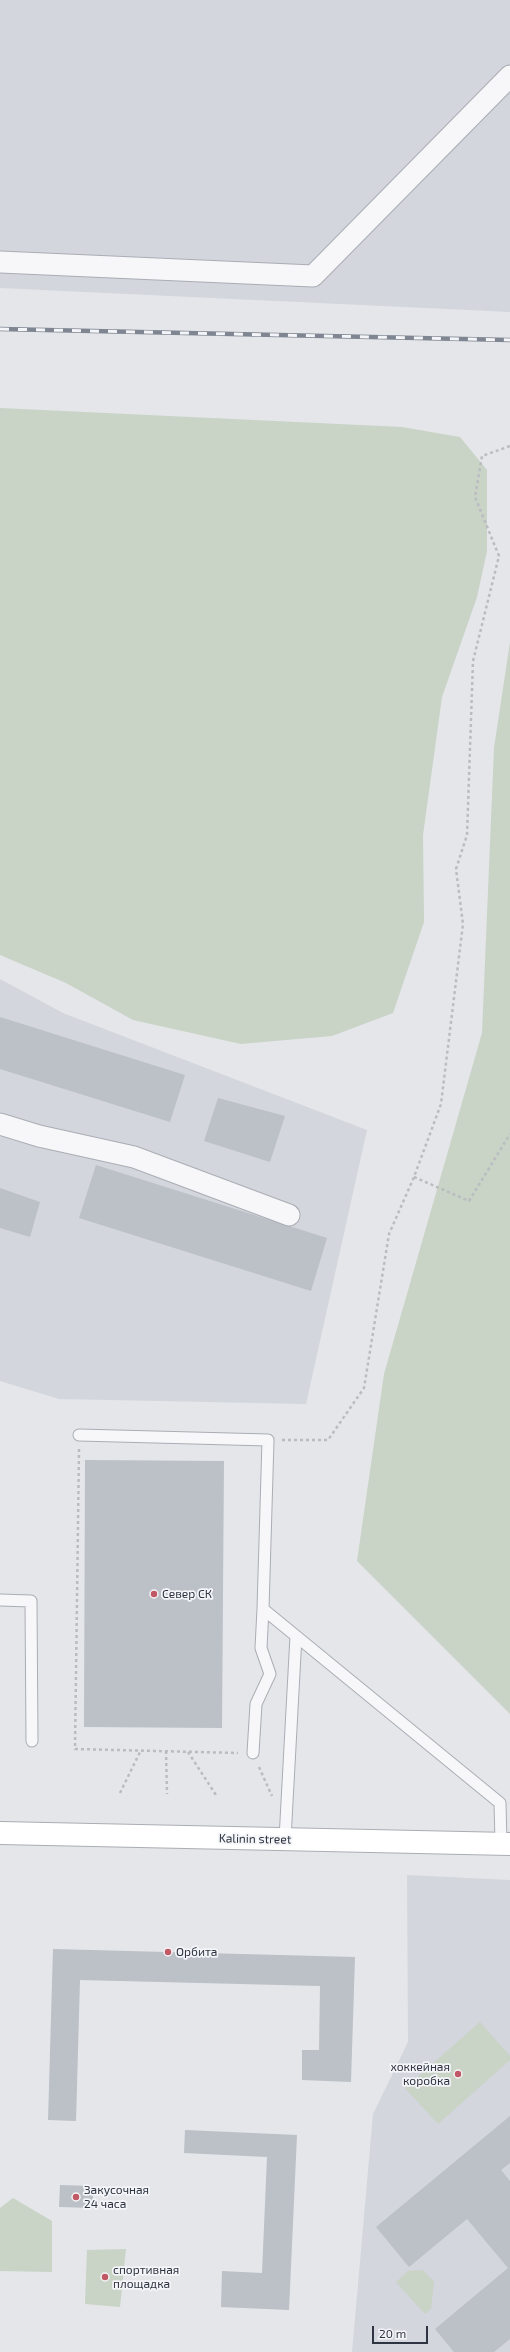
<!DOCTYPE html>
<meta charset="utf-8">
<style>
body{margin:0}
#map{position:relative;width:510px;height:2352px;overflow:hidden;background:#e4e6ea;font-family:"Exo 2",sans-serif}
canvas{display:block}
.scale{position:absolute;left:372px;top:2326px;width:56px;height:18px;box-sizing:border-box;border:2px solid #2e3441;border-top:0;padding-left:5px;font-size:12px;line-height:14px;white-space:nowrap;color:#2e3441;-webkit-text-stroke:3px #f4f5f8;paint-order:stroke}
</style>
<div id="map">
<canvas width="510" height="2352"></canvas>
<div class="scale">20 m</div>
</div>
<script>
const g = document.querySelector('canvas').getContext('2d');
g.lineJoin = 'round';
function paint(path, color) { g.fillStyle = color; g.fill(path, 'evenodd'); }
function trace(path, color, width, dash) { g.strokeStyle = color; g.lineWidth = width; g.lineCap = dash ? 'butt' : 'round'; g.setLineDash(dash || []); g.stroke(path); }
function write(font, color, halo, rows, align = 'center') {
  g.font = font + ' "Exo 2",sans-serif'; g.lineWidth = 3.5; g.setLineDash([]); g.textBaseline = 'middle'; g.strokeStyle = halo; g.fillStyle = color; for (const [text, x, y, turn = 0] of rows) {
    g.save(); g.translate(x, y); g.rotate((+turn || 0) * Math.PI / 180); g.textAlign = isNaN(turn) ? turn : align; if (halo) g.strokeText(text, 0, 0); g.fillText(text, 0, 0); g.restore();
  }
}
paint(new Path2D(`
 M0,0H510V312L0,288Z
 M0,979L63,1013L367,1130L306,1404L59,1399L0,1381Z
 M407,1875L510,1880V2352H352L373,2114L408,2042Z`), '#d3d6dc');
paint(new Path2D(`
 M0,408L402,427L460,437L487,470V551L477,597L442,697L423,835L424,922L393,1013L332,1036L241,1044L133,1020L66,983L0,955Z
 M510,642V1714L357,1561L384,1374L482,1033L494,748Z
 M480,2022L510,2056V2060L438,2124L405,2088Z
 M13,2198L52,2221V2272L0,2271V2208Z
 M126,2249L120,2307L85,2304L87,2250Z
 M423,2270L434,2282L431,2309L425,2314L396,2282L408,2271Z`), '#c9d3c6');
paint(new Path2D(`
 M0,1017L185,1075L170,1122L0,1069Z
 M218,1098L285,1116L270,1162L204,1141Z
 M96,1165L327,1238L311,1291L79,1218Z
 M0,1188L40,1202L30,1237L0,1228Z
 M85,1460L224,1461L222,1728L84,1727Z
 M53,1949L355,1957L351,2082L302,2080V2050H319L320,1986L80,1980L76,2121L48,2120Z
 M510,2116V2163L501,2170L510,2181V2339L494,2352H454L435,2329L508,2268L467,2219L409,2267L376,2227Z
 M185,2130L297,2135L289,2310L221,2307L222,2271L262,2273L267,2157L184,2153Z
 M60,2185L93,2186V2208L59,2207Z`), '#bcc0c7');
const lane = new Path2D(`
 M79,1435L268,1440L263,1609L296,1636
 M0,1600L31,1601L32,1741
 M253,1753L256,1704L270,1674L261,1648L263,1609
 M285,1839L296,1636L500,1803L501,1843`);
const street = new Path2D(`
 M0,262L313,276L510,76
 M0,1124L39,1136L134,1157L289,1215`);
const secondary = new Path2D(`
 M0,1833L510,1844`);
trace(lane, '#aaadb4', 13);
trace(street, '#aaadb4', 23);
trace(secondary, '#aaadb4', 24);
trace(new Path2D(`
 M414,1177L469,1201L510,1134
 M282,1440H328L364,1388L389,1234L414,1177L441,1104L463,924L456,869L467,835L473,661L499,556L475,497L482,456L510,446
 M79,1449L75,1749L238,1753
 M166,1751L167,1794
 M188,1752L216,1795
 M259,1767L272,1796
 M120,1793L141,1750`), '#bbbcc2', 2.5, [3, 3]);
trace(lane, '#f7f7f9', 11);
trace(street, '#f7f7f9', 21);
trace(secondary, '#fff', 22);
const rail = new Path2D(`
 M0,329L510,340`);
trace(rail, '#7f8692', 4.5);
trace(rail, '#f4f5f8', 3, [9]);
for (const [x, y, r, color] of [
 [154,1594,4,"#c05965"],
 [168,1952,4,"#c05965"],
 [458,2074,4,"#c05965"],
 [76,2197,4,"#c05965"],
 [105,2277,4,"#c05965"]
]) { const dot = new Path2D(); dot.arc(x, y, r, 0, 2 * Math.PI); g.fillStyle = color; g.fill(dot); trace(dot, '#f4f5f8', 1.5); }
write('12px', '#2e3441', '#f4f5f8', [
 ["Север СК",162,1594],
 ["Орбита",176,1952],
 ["хоккейная",450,2067,"right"],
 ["коробка",450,2081,"right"],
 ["Закусочная",84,2190],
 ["24 часа",84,2204],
 ["спортивная",113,2270],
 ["площадка",113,2284]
], 'left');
write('12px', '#2e3441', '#f4f5f8', [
 ["Kalinin street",255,1839,1]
]);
</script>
